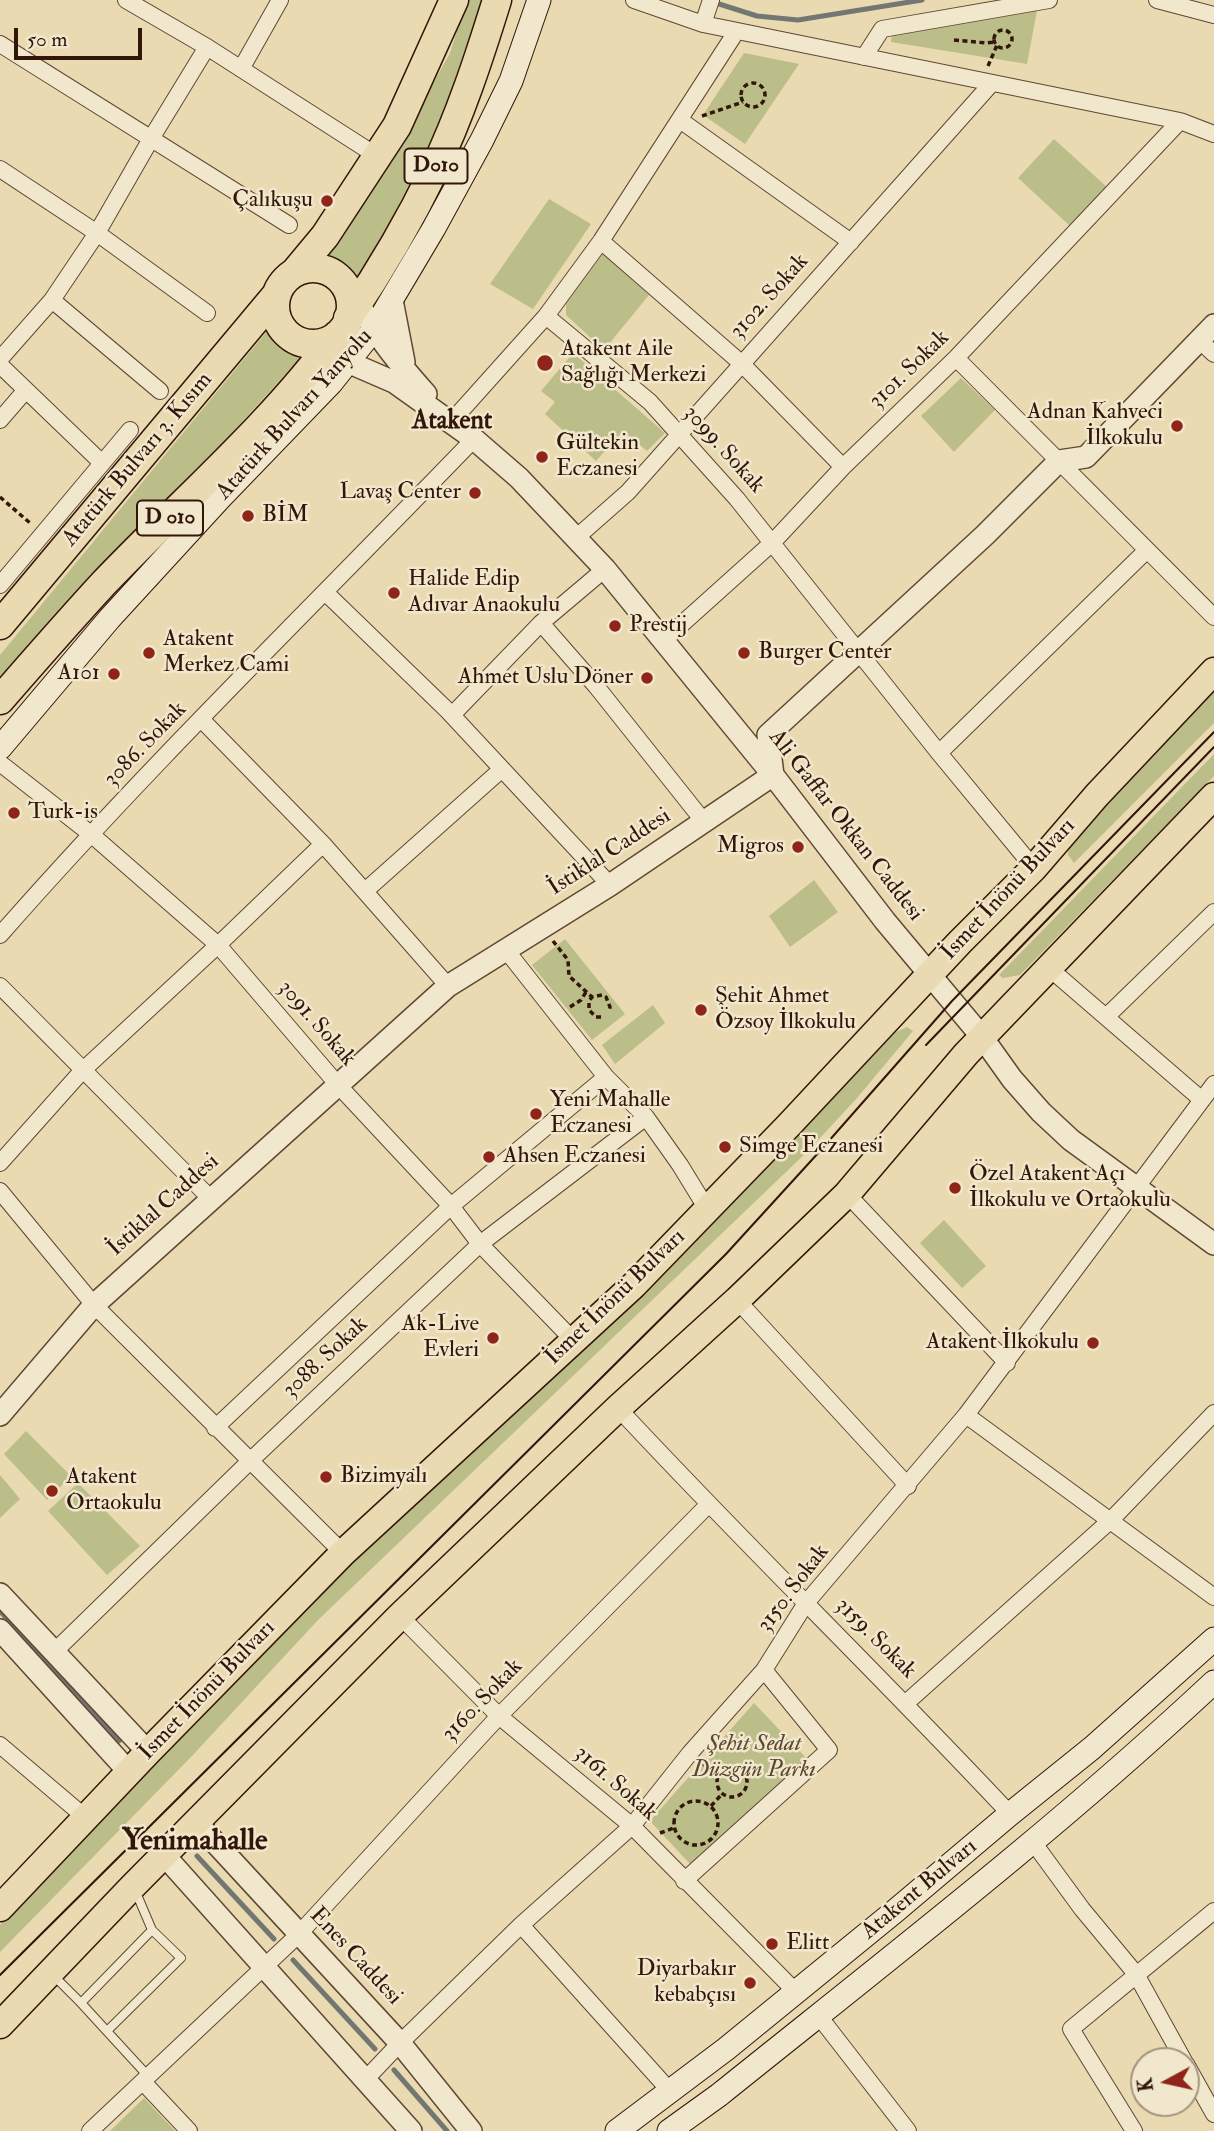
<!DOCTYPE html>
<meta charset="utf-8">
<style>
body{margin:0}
#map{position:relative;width:1214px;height:2131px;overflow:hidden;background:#eadab1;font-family:"IM FELL Double Pica",serif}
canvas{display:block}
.north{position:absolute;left:1130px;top:2047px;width:70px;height:70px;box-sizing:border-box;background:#f1e7cc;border:2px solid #a5937e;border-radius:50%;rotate:262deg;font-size:19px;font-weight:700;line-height:28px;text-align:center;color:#32160a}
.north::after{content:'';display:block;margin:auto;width:24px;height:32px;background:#8f2418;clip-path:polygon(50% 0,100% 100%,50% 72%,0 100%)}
.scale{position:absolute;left:14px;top:28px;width:128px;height:32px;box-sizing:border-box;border:4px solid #32160a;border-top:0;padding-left:9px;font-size:21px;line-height:24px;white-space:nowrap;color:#32160a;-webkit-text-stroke:5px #f1e7cc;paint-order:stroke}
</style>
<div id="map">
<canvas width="1214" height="2131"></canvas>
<div class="north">K</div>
<div class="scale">50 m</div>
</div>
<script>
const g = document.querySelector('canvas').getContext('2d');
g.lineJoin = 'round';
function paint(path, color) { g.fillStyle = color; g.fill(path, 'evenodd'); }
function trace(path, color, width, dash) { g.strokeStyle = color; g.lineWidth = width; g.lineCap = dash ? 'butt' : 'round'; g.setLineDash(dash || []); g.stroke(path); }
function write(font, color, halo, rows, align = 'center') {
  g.font = font + ' "IM FELL Double Pica",serif'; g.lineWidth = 5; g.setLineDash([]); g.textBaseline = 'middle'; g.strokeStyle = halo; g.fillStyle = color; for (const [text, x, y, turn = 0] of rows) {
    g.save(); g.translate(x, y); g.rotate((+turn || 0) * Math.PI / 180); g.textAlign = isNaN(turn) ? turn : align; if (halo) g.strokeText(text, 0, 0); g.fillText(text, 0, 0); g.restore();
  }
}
paint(new Path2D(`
 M467,0H482L455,78L451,100L391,220L356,279L327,258L379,181L450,53Z
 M1038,5L1027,64L891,42L892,34Z
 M744,53L799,64L745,144L703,115Z
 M1054,139L1107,187L1070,226L1018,178Z
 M549,199L591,224L533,309L490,284Z
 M603,254L649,295L604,350L566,315V304Z
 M267,331L299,359L182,488L0,680V655Z
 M573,353L665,433L647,451L623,431L596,461L545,414L555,402L541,391Z
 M961,378L995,410L954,452L921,416Z
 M1214,690V723L1074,863L1068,855L1069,839Z
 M1214,754V776L1020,975L1003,978L999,975Z
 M814,880L838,912L790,947L769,916Z
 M565,939L625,1014L592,1040L532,965Z
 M653,1005L665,1023L615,1064L602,1045Z
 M907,1027L913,1031L857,1098L808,1151L318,1620L192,1756L0,1952V1925L217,1697L370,1545L702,1235L896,1032Z
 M944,1220L986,1266L962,1288L920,1243Z
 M26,1431L71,1476L47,1500L4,1454Z
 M0,1475L20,1499L0,1518Z
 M78,1483L140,1546L107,1575L48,1511Z
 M754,1703L808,1760L690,1864L650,1821Z
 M144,2098L175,2131H110Z`), '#bbbe88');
trace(new Path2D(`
 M713,2L757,16L798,20L922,0
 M0,1611L119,1741
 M197,1856L274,1939
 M293,1960L375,2049
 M394,2070L447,2131`), '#727772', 5);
const service = new Path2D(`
 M52,1974L81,2003L152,1930L135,1890
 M81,2003L148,2076
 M107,2031L181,1958L152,1930`);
const minor = new Path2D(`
 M126,0L207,47L377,156
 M634,0L703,24L1180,121L1214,134
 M1157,0L1214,15
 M703,24L711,0
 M736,32L601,241L546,316L650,402L737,499L939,753L1034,868
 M0,44L289,225
 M864,57L882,29L1049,0
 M241,69L280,0
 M680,120L851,242
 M0,169L97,233L207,313
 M601,241L741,363L843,467
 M52,300L160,391
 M1199,340L1214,354
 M956,358L1214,617
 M0,359L52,300L97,233L152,137L207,47
 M0,365L102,463
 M0,420L25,391
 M451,422L546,316
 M577,537L628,492L992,83
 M0,585L130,430
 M326,593L448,711L610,885
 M541,623L596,686L705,823
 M663,641L772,543L843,467L956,358L1180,121
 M452,715L541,623L605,569
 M201,719L323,844L448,986
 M939,753L1146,551
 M0,763L92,835L218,945L338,1085L451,1206L480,1244L574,1341
 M365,891L502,769
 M0,935C151,763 315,604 474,439
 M506,950L606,1077L646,1117L680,1165L707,1209
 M1049,968L1202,1100
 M0,986L211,1199
 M1106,1017L1214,912
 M0,1163L82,1071L218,945L323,844
 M0,1191L94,1305L343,1553
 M847,1194L1007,1363
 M737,1300L908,1486
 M618,1408C746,1546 882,1677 1010,1814
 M966,1415L1214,1597
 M215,1428L451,1206L606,1077
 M400,1616L499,1716L632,1826L796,1992
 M54,1652L250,1461L480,1244L646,1117
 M906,1703L1111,1520L1214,1413
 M0,1745L86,1818
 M1033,1842L1082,1909L1136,1974L1184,2061
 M684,1881L829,1750L764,1670
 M521,1925L670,2091
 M818,2015L908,2131
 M1186,2064L1214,2114
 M365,2080L400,2043L521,1925L632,1826L690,1753L764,1670L806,1603L966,1415L1214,1084
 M143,2082L189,2131
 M90,2131L298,1935L499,1716L708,1505
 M1134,2131L1071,2029L1214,1911`);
const tertiary = new Path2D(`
 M341,281C356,298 363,311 375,330C390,353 408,374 426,394
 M392,300L404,362
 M299,341L394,382L474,439L519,478L605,569L773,775L885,921L982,1037L1012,1079L1041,1112L1071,1140L1214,1244
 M0,1415L94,1305L448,986L610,885L773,775L768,735L985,535L1059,461L1086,457L1214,325
 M0,1594L148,1752
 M0,1630L129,1772
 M197,1823L400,2043L471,2131
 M164,1855L411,2131`);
const secondary = new Path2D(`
 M0,748L110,618L221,497L331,383L374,329L434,228L482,140L511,81L539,0
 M617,2131L726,2049L894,1912L1010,1814L1092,1748L1214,1639
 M669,2131L719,2095C887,1960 1057,1829 1214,1682`);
const primary = new Path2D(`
 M0,1908L148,1752L343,1553L634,1285L789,1125L960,942L1034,868L1097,795L1214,671
 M0,2025L133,1886L400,1616L618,1408L737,1300L847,1194L966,1054L1214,796`);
const trunk = new Path2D(`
 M275 306a38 38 0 1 1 76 0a38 38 0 1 1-76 0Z
 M295,272L325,236L397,126L454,0
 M348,318C380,271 409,222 434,170C460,116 479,58 497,0
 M0,625L277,294
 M0,700C34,661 68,622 103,584C182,501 269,427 337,335`);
trace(service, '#604734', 10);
trace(minor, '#604734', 18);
trace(tertiary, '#604734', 24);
trace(secondary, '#32160a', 25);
trace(primary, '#32160a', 29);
trace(trunk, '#32160a', 31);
trace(new Path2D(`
 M994 39a9 9 0 1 1 18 0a9 9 0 1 1-18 0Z
 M954,40L986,43L995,42
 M988,66L997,45
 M741 95a12 12 0 1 1 24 0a12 12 0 1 1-24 0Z
 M702,116L743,102
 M0,497L30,523
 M553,941L568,960L569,976L592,997
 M570,1007L581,1000L586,992
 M601,1017H596L589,1010V1001L592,997L602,995L606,997L610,1007L609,1012
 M702,1763L718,1776
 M717 1782a15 15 0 1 1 30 0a15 15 0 1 1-30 0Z
 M674 1823a22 22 0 1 1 44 0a22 22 0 1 1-44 0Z
 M711,1806L722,1794
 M660,1833L674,1828`), '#32160a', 3.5, [5, 3.5]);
trace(service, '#f1e7cc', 8);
trace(minor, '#f1e7cc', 16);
trace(tertiary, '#f1e7cc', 21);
trace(secondary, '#f1e7cc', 23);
trace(primary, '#eadab1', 26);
trace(trunk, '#eadab1', 28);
trace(new Path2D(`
 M926,1045L1214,747
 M0,1975L726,1254L820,1151L952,1001L1214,732`), '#32160a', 2);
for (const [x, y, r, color] of [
 [327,201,7,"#8f2418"],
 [545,363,9,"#8f2418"],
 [1177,426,7,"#8f2418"],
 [542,457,7,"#8f2418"],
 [475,493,7,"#8f2418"],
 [248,516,7,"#8f2418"],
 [394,593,7,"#8f2418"],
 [615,626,7,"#8f2418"],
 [149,653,7,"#8f2418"],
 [744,653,7,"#8f2418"],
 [114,674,7,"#8f2418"],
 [647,678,7,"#8f2418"],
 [14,813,7,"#8f2418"],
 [798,847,7,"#8f2418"],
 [701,1010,7,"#8f2418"],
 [536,1114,7,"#8f2418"],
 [725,1147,7,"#8f2418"],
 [489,1157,7,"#8f2418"],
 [955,1188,7,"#8f2418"],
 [493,1338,7,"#8f2418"],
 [1093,1343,7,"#8f2418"],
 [326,1477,7,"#8f2418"],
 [52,1491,7,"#8f2418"],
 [772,1944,7,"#8f2418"],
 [750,1983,7,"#8f2418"]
]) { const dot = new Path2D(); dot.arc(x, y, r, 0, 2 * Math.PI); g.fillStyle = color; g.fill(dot); trace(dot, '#f1e7cc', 2.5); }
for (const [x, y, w] of [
 [436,166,63],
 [170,518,66]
]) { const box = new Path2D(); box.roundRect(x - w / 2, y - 17.5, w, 35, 5); g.fillStyle = '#f1e7cc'; g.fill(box); trace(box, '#32160a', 2); }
write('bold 21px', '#32160a', null, [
 ["D010",436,166],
 ["D 010",170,518]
]);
write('23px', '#32160a', '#f1e7cc', [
 ["Çalıkuşu",313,201,"right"],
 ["Atakent Aile",561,350],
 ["Sağlığı Merkezi",561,376],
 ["Adnan Kahveci",1163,413,"right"],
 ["İlkokulu",1163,439,"right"],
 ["Gültekin",556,444],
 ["Eczanesi",556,470],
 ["Lavaş Center",461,493,"right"],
 ["BİM",262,516],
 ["Halide Edip",408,580],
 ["Adıvar Anaokulu",408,606],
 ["Prestij",629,626],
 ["Atakent",163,640],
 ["Merkez Cami",163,666],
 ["Burger Center",758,653],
 ["A101",100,674,"right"],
 ["Ahmet Uslu Döner",633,678,"right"],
 ["Turk-is",28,813],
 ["Migros",784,847,"right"],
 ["Şehit Ahmet",715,997],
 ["Özsoy İlkokulu",715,1023],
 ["Yeni Mahalle",550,1101],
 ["Eczanesi",550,1127],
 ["Simge Eczanesi",739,1147],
 ["Ahsen Eczanesi",503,1157],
 ["Özel Atakent Açı",969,1175],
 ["İlkokulu ve Ortaokulu",969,1201],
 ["Ak-Live",479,1325,"right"],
 ["Evleri",479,1351,"right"],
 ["Atakent İlkokulu",1079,1343,"right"],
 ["Bizimyalı",340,1477],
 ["Atakent",66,1478],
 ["Ortaokulu",66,1504],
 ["Elitt",786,1944],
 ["Diyarbakır",736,1970,"right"],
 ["kebabçısı",736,1996,"right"]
], 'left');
write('23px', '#32160a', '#f1e7cc', [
 ["3102. Sokak",770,297,-48],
 ["3101. Sokak",910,370,-44],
 ["Atatürk Bulvarı Yanyolu",295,415,-48],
 ["3099. Sokak",723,450,48],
 ["Atatürk Bulvarı 3. Kısım",138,460,-50],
 ["3086. Sokak",146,745,-46],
 ["Ali Gaffar Okkan Caddesi",845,826,52],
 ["İstiklal Caddesi",610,853,-33],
 ["İsmet İnönü Bulvarı",1009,890,-47],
 ["3091. Sokak",316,1024,49],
 ["İstiklal Caddesi",164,1206,-42],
 ["İsmet İnönü Bulvarı",616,1298,-44],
 ["3088. Sokak",326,1358,-43],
 ["3150. Sokak",794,1589,-53],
 ["3159. Sokak",875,1639,45],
 ["İsmet İnönü Bulvarı",208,1691,-46],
 ["3160. Sokak",483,1701,-46],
 ["3161. Sokak",615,1784,41],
 ["Atakent Bulvarı",920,1890,-40],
 ["Enes Caddesi",355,1957,47]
]);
write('italic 23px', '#5b4830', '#f1e7cc', [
 ["Şehit Sedat",754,1745],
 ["Düzgün Parkı",754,1771]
]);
write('bold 26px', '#32160a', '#f1e7cc', [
 ["Atakent",452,422]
]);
write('bold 30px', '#32160a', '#f1e7cc', [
 ["Yenimahalle",195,1843]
]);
</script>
